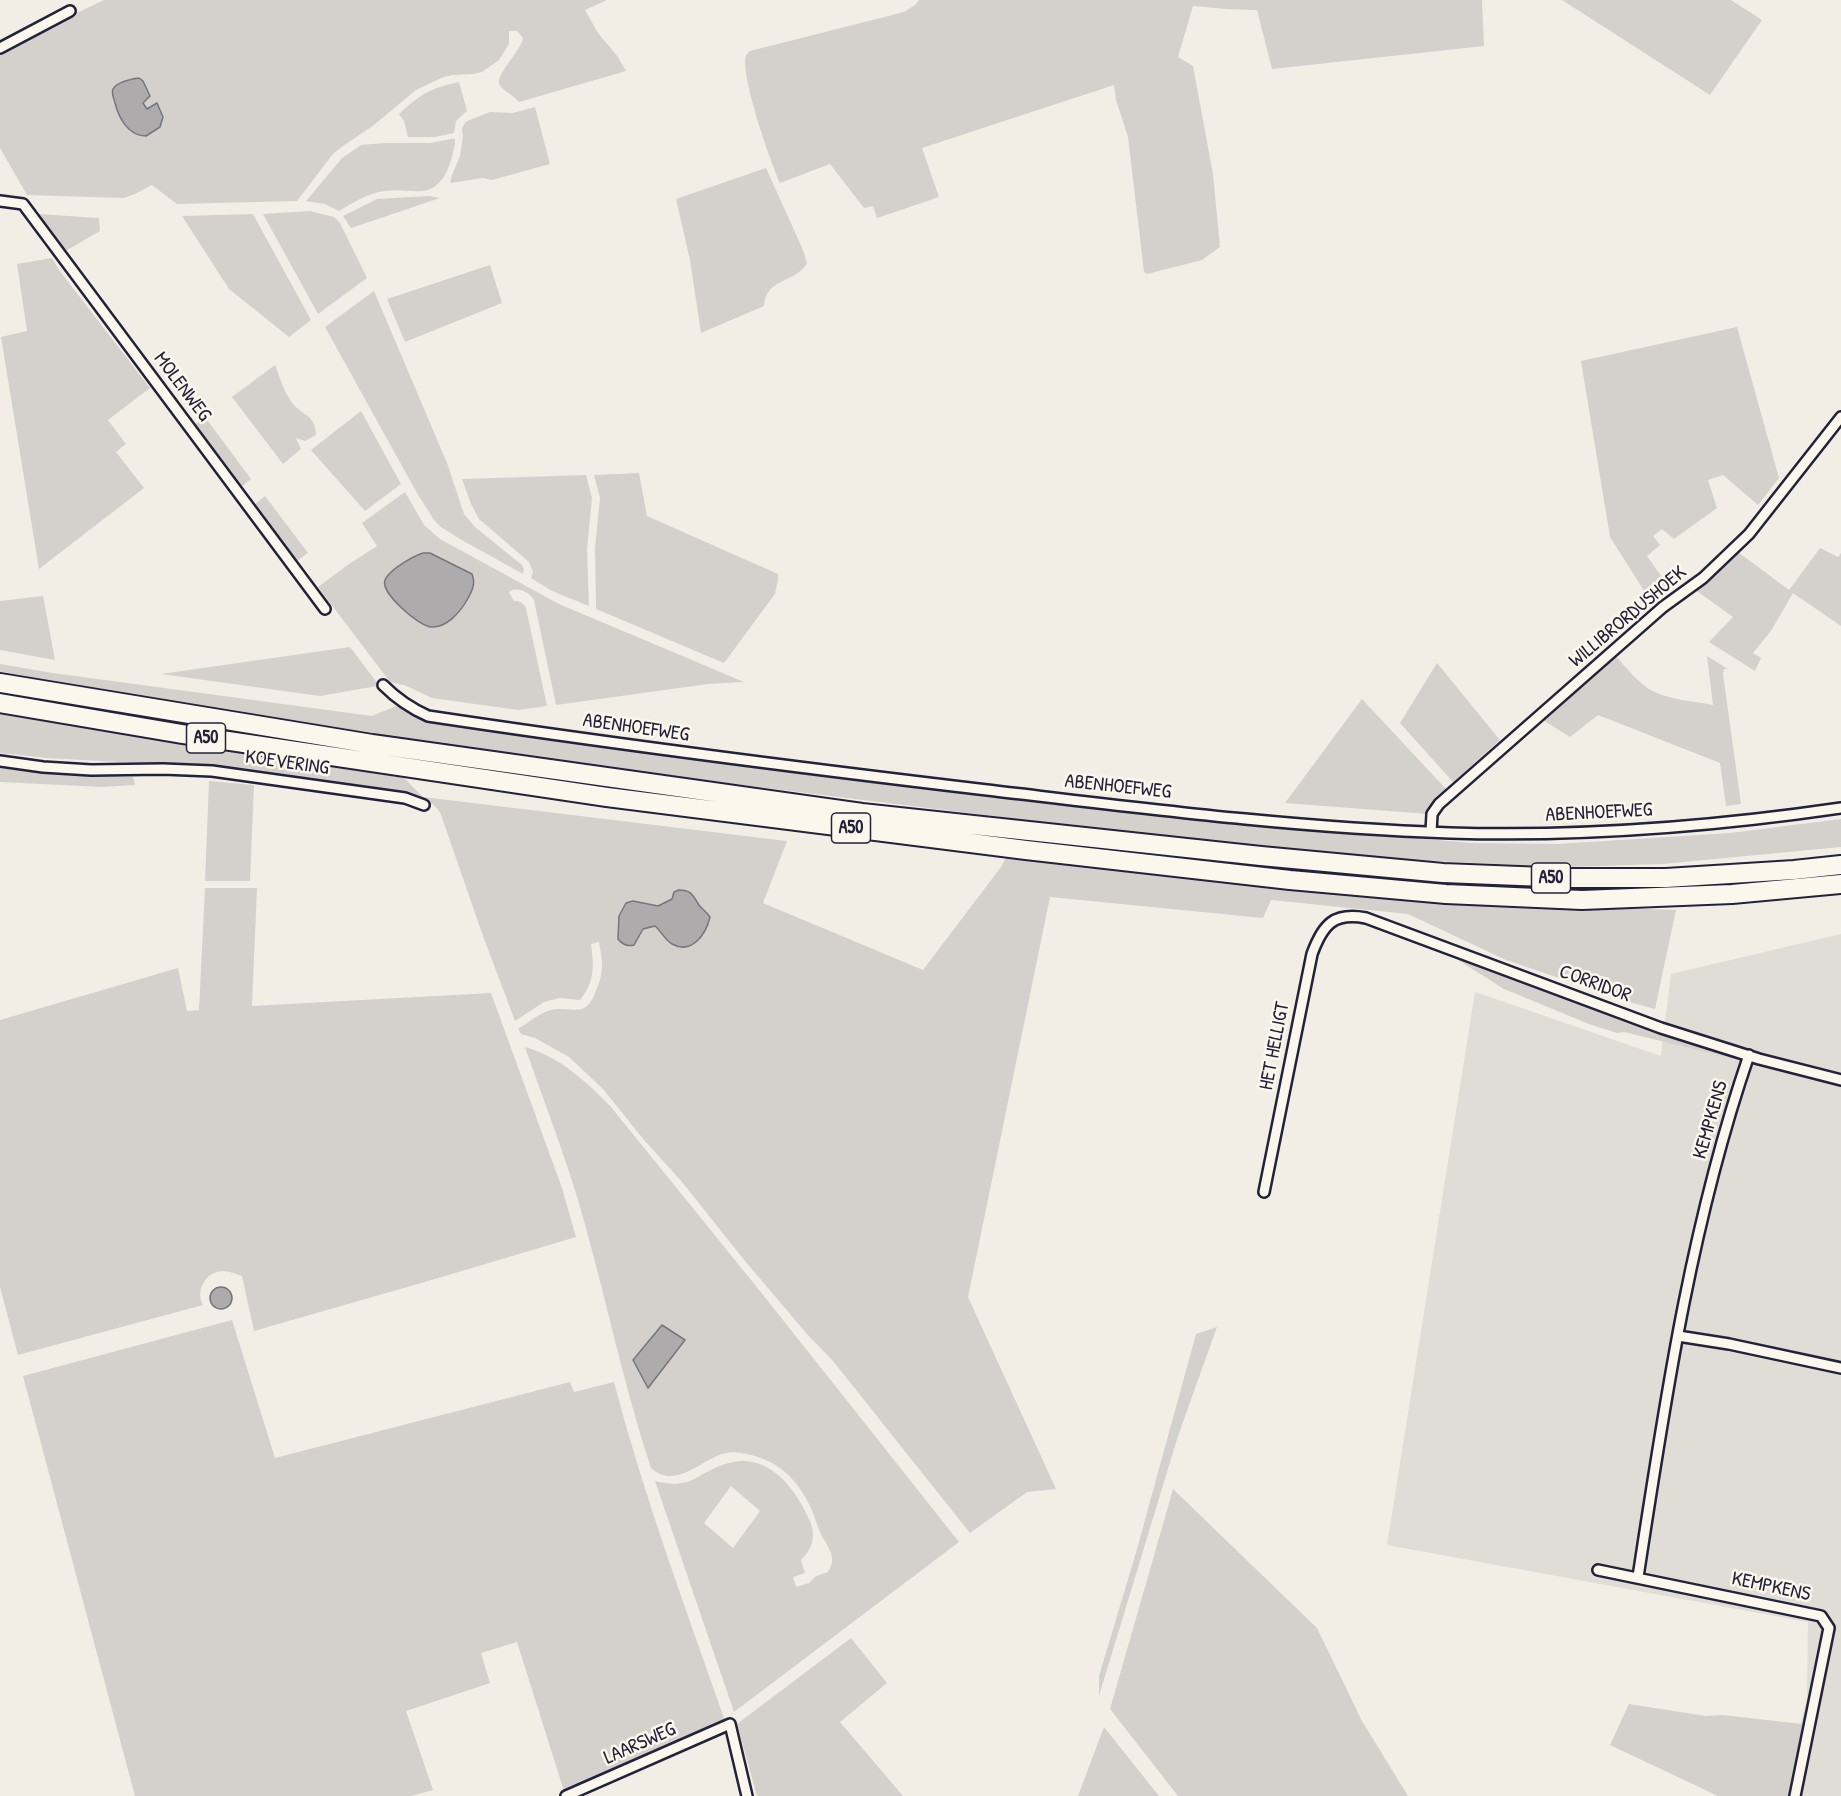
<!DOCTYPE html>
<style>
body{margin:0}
canvas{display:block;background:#f2eee5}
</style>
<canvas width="1841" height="1796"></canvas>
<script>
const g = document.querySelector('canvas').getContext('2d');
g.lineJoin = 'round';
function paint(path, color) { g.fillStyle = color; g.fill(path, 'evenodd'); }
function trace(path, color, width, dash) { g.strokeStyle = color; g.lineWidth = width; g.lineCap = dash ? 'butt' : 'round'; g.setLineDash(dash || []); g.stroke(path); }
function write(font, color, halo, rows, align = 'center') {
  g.font = font + ' "Patrick Hand",sans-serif'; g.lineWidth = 5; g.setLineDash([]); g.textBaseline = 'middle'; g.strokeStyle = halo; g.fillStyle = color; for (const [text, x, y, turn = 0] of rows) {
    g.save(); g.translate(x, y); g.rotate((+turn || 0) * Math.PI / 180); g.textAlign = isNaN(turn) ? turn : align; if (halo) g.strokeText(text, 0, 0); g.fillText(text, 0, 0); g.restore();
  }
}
paint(new Path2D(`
 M1841,934V1796H1784L1807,1697L1808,1622L1387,1545L1475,992L1661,1056L1671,974Z`), '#e0dcd6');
paint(new Path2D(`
 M104,0H607L585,10L598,33L618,57L626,71L519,102C514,96 507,93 501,87C491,78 521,52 523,38L517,31H509V44L499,60L482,72L473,74L452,75L441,78L416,90L374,125L343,146L333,154L297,201L177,204L152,185L135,194L124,198L27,195L0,148V53L41,30ZM114,87L150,96L143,103L147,110L156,104L127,127C119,116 114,105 112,91Z
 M919,0H1482L1484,46L1272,69L1257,10L1226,9L1193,6L1178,57L1193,66L1213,174L1220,247L1202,260L1147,274L1144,272L1128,137L1116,100L1114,85L922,148L939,197L877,218L873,206L864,208L830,164L780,183C770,160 740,76 746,55L750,51L904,12L915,5Z
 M1562,0H1731L1762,20L1710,95Z
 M459,82L467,111L456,121L454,133L435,137H408L404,121L399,114C420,94 431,88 459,82Z
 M535,107L550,164L492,180L483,178L450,183L452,175L460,156L463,136L462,129L464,124L467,121L490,112L513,113Z
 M451,139H455V144C451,163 445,188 423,191C411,192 398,189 385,191C368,193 354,202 339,211L325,204L306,201L342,158L361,145L384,143H430Z
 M766,168L803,250L807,263C795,284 766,277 764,306L701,333L690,260L676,199Z
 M429,196L440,198L351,228L343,216L377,199Z
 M310,211L334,217L340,223L367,278L318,314L263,214Z
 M38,214L99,218L100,231L62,253L51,238Z
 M253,214L311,320L289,337L229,289L182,216Z
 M52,258L59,270L150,388L108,420L126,444L116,452L144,488L39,569L1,337L27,331L17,264Z
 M490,265L502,303L405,342L387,299Z
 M374,291L447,463L464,514L475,527L522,565L524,569L523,574L460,539L441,527L434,520L417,493L325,327Z
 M1737,327L1779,478L1758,505L1723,475L1708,480L1717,508L1674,539L1662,529L1653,536L1660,545L1647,556L1671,590L1653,605L1610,537L1581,361Z
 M275,365C280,377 283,390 291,401C301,417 315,412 316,435L305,441L296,438L301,449L283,464L232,397Z
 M361,411L401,484L365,511L311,450Z
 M205,417L251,479L240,488L193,426Z
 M639,473L647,516L778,574V580L775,594L724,663L596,609L595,548L600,498L594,475Z
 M586,475L592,498L587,549L589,606L552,591L531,578L533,572L529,562L479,519L471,504L462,479Z
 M405,492L424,525L440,539L559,604L744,682L708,684L556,705L534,600C529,592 517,586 509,592L514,601C520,601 523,602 526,608L547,706L518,710L432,698L404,685L390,682L318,587L349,564L377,546L362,523ZM423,553H430L439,557L461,610L446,623L411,616L390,596L384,585L385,580L388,576L408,559Z
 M265,496L308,553L297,561L254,505Z
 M1820,548L1838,557L1841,553V626L1793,593L1771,631L1753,653L1761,658L1755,671L1709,642L1733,617L1694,589L1722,567L1738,552L1789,590Z
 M43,596L55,660L0,650V601Z
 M350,647L378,684L383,685L320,696L161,674Z
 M1616,656C1626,668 1636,680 1649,689C1667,700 1693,701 1713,705L1707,656L1728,669H1724L1723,674L1741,804L1726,806L1720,763L1598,715L1570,737L1543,720Z
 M1437,663L1500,740L1453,782L1400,723Z
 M0,664L53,673L372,716L396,706L423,720L448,724L809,775L1090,809L1471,843L1557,844L1730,833L1841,819V847L1663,864L1565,867L1409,860L1219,844L653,774L436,743L0,675Z
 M1362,699L1446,789C1438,797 1430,803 1428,814L1285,803Z
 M0,714L404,778L423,797L787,841L763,903L923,970L1001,867L1006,858L1265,883L1425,901L1676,910L1655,1009L1633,1003L1506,960L1408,914L1271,900L1263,918L1050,897L968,1297L1056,1489L1027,1492L970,1533L833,1361L807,1334L745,1261L682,1182L644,1140L603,1089L569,1057L535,1038L521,1034L518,1029C528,1023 539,1013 551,1010C561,1007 576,1012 584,1008C589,1006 593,998 595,993C604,973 603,964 599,942L591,944C594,966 595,982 580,1000L560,998L544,1002L515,1021L483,936L440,812C427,797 424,797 405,798L246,769L47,758L0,753ZM672,899L698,903L707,912L690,946C673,948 666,936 655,926L643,929L634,945L618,939L619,916L626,903L633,901L658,906Z
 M0,768L83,776L133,777L135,785L102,787L0,782Z
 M209,781L254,785L250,881H205Z
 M205,888H257L252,1006L491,993L562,1188L576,1237L435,1279L254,1331L242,1276C236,1274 229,1271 222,1271C206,1272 195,1290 203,1305L18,1355L0,1287V1020L178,968L187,1011L199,1010Z
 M1455,958L1621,1019L1730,1054L1735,1059L1624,1032L1617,1033L1589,1024L1504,989Z
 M525,1047C560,1057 587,1082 611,1107L760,1291L959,1542L734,1712L655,1481C694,1491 697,1471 729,1463C768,1452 795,1488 809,1519C816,1535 814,1547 801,1560L805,1573L793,1577L796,1587L809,1583L816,1576L828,1572C840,1555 823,1543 818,1527C808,1495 791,1468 758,1457C748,1454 737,1451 726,1453C702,1458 676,1491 651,1468C624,1387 607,1303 584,1221C568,1162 545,1105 525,1047ZM662,1326L685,1341L648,1388L633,1359ZM731,1486L760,1511L733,1548L704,1523Z
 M232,1320L275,1458L570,1382L574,1392L614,1382C644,1497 686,1609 725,1721L564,1791L517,1642L481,1653L490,1683L406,1711L433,1790L411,1796H135L23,1376Z
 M1217,1327L1178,1436L1099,1696V1676L1137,1549L1196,1334Z
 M1173,1489L1317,1628L1362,1721L1408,1796H1178L1110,1709Z
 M851,1638L887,1683L840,1722L903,1796H757L737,1724Z
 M1629,1704L1706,1716L1723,1715L1802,1724L1804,1727L1790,1796H1718L1610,1745Z
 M1104,1727L1159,1796H1078Z`), '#d4d1cc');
const water = new Path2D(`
 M139,78L143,81L150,96L143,103L147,109L157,103L163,117L160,127L146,136C128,136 119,118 115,103C114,99 111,93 113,89C117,82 132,79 139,78Z
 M423,553H430L472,574C476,584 472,591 467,600C460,612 447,628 431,627C419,626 380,593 385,580C389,570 413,556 423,553Z
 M679,890C692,890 693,896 699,905C703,910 707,912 710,917C706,934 692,955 672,944C665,940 661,931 655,926L643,929L634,945C627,947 622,944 618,939L619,916L626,903L633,901L658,906L672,899L674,892Z
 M210 1298a11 11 0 1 1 22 0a11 11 0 1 1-22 0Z
 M662,1325L685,1340L648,1388L633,1360Z`);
paint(water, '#aeabad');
trace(water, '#76747f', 1.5);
const street = new Path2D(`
 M0,48L70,11
 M0,201L23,204L325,609
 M383,685C397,699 410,708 428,716C614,744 801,768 987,790C1141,808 1295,828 1450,833C1581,837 1711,827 1841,808
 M0,761L43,767L91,770L163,769L212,771L405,798L424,805
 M1431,832L1432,814L1439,804L1663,607L1703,578L1749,534L1841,417
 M1264,1192L1312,954C1323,924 1334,912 1366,918L1661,1028L1759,1059L1841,1080
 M1678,1336L1729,1344L1841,1368
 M1598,1570L1821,1616L1829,1628L1795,1796
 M1638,1577C1665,1401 1691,1224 1749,1055
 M566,1796L730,1724L747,1796`);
const highway = new Path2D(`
 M0,683L372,744L862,813L1261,856L1443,873L1571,878H1666L1794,870L1841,865
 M0,703L182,734L607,797L1026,850L1290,880L1446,894L1582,900L1732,894L1841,884`);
trace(street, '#22223b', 14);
trace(highway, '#22223b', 22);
trace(street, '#fbf7ec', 9);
trace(highway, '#fbf7ec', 18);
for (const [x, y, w] of [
 [206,738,39],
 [851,828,39],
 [1551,878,39]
]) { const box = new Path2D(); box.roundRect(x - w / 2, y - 15, w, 30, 4.5); g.fillStyle = '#fbf7ec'; g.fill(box); trace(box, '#22223b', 1.5); }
write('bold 18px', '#22223b', null, [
 ["A50",206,738],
 ["A50",851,828],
 ["A50",1551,878]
]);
write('20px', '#22223b', '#fbf7ec', [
 ["MOLENWEG",182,387,53],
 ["WILLIBRORDUSHOEK",1628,617,-40],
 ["ABENHOEFWEG",636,728,8],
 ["KOEVERING",287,763,8],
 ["ABENHOEFWEG",1118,787,6],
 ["ABENHOEFWEG",1599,813,-3],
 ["CORRIDOR",1595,984,20],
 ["HET HELLIGT",1275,1046,-79],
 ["KEMPKENS",1711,1120,-74],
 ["KEMPKENS",1771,1587,12],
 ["LAARSWEG",640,1744,-24]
]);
</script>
